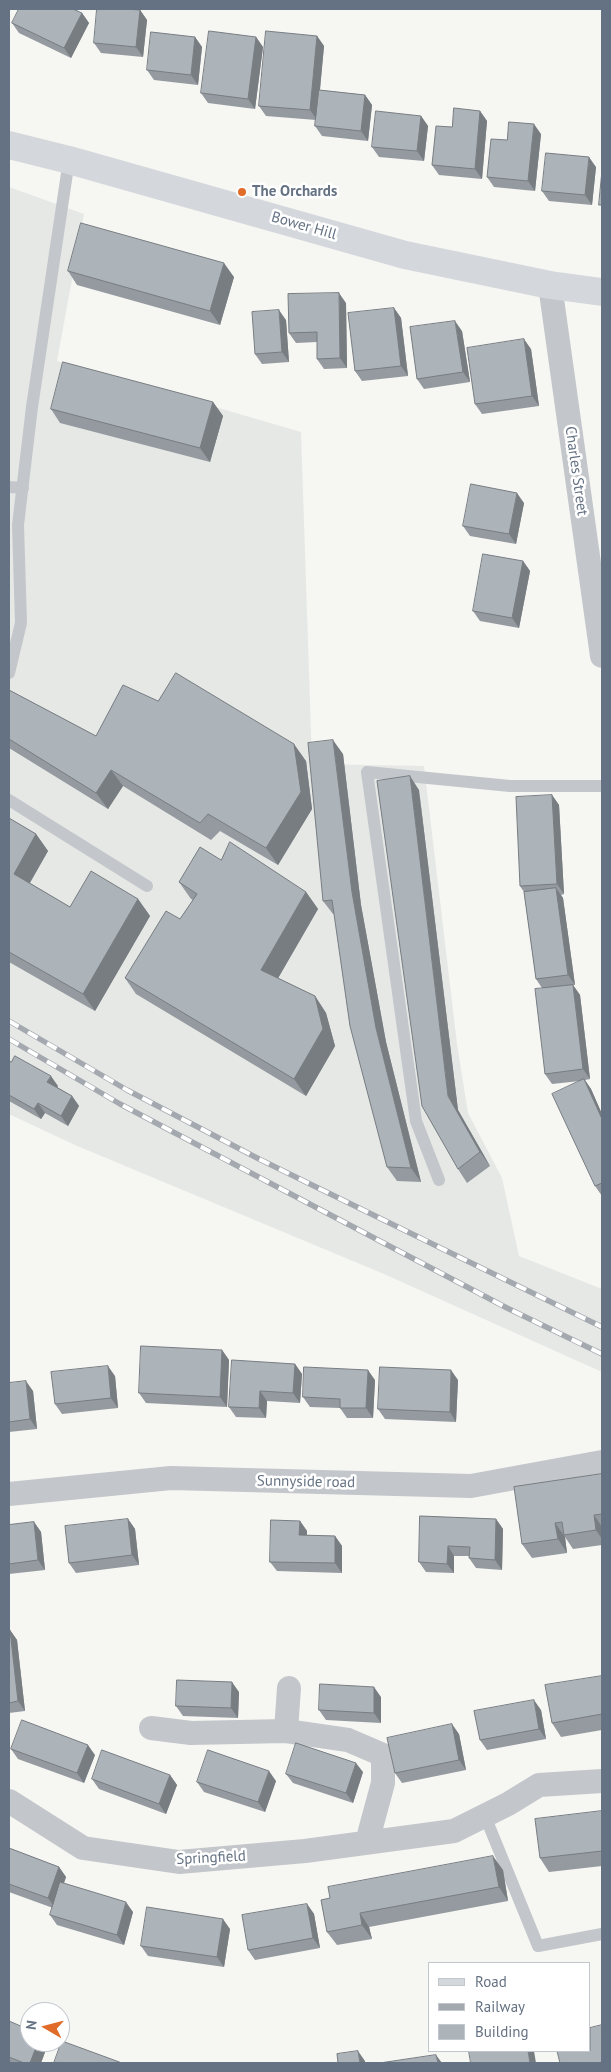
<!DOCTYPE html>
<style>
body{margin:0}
#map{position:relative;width:611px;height:2072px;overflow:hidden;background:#f6f6f3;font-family:"PT Sans",sans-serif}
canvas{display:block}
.frame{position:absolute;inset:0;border:10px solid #657283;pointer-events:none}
.legend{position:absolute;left:428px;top:1962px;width:162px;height:90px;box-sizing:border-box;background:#fff;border:1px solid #c1c7cd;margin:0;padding:6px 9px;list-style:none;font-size:15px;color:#657283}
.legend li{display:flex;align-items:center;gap:10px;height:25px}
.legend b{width:25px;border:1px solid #c1c7cd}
.north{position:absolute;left:20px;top:2002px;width:50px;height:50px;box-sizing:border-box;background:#fff;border:1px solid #c1c7cd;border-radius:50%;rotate:278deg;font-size:14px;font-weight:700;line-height:20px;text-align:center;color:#657283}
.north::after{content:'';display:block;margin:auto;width:18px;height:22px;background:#e16b28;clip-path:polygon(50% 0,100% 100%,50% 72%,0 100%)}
</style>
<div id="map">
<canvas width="611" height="2072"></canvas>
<div class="frame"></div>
<ul class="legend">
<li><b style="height:6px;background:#d4d8dc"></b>Road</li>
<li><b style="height:6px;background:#a4a8af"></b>Railway</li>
<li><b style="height:14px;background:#acb3b9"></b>Building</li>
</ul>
<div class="north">N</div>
</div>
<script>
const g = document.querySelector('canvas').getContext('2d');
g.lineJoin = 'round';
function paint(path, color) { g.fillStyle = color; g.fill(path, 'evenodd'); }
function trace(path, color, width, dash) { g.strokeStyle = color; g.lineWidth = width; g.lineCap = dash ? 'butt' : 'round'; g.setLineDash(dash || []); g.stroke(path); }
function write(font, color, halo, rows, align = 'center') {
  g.font = font + ' "PT Sans",sans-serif'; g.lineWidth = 5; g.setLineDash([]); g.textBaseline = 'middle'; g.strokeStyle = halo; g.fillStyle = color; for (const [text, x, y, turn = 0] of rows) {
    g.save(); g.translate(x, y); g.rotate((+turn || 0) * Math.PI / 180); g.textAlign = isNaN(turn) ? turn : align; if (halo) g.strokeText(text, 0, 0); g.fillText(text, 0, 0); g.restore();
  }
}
paint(new Path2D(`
 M9,187L84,214L57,361L301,432L312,764L424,766L457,1044L468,1113L502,1178L519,1256L602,1289V1372L384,1274L75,1145L9,1114Z`), '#e6e8e6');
trace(new Path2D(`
 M9,487L23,488
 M9,673L21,623L18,525L32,407L69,160
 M9,800L147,886
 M439,1180L416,1121L367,772L510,786H602
 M485,1816L538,1946L602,1934`), '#c3c6ca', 12);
trace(new Path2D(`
 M550,285L602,656
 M9,1494L171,1478L471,1486L602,1462
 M151,1728L191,1733L286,1731L348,1740L383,1755V1783L367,1842
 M286,1731L289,1688
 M9,1801L83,1848L179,1862L305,1851L454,1831L508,1804L539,1785L602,1781`), '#c3c6ca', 24);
trace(new Path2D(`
 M9,145L69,160L405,255L550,285L602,292`), '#d4d8dc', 28);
const rail = new Path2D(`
 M9,1021L127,1090L259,1159L602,1327
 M9,1039L120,1104L507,1308L602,1354`);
trace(rail, '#a4a8af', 5.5);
trace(rail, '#fff', 4, [11]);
paint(new Path2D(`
 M140,10L147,20L143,57L101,53L94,43Z
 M82,13L89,23L71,58L19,33L12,23Z
 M317,36L324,46L320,90L365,95L372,105L368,141L322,136L315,126L316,120L266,116L259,106Z
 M195,37L202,47L198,85L154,80L147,70Z
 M256,37L263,47L255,109L208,103L201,93Z
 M480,111L487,121L482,179L439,175L432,165L452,127Z
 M421,116L428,126L424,161L379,157L372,147Z
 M541,134L535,191L494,187L487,177Z
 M596,167L592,205L549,201L542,191Z
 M68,271L234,277L220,325L77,285Z
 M346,303L347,368L324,369L317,359V342L296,343L289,333Z
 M394,308L401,318L408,376L362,381L355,371Z
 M286,320L289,362L262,364L255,354Z
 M462,331L470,382L424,389L417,379Z
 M531,349L539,406L482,414L475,404Z
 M213,402L223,416L210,462L60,423L51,409Z
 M524,503L516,544L470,536L463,526Z
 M523,561L530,571L519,628L480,621L473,611Z
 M9,690L96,736L158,701L306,761L312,809L278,865L220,831L211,840L123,786L108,809L9,748Z
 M343,754L361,905L386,1042L421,1182L397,1181L387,1167L334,914H333L323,901Z
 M419,790L458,1110L490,1166L467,1183L458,1169Z
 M552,795L559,805L564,894L561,895L563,898L575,985H573L580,995L590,1079L585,1080L591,1089L602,1114V1196L595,1186L580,1081L552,1084L545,1074L542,988L536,979L524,892L520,886Z
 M9,818L36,834L48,851L30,883L70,907L138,899L150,916L95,1011L9,962Z
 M221,860L306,892L318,909L278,978L315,996L326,1013L335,1046L306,1096L136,994L125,978L180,919L193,900L191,899L179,882Z
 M9,1061L58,1086L57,1087L72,1096L79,1106L68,1126L45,1113L41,1119L9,1101Z
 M222,1350L229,1360L227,1407L146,1403L139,1393Z
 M295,1364L302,1374L300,1403L267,1401L266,1418L236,1417L229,1407Z
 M115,1376L118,1408L62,1414L55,1404Z
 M375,1380L373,1418H347L340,1408L310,1407L303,1397Z
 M458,1380L456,1422L385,1419L378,1409Z
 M9,1383L33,1391L37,1429L9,1432Z
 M602,1474V1545L573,1549L565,1537L567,1553L532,1558L522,1544Z
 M420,1516L496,1519L503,1529L502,1570L476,1568L469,1558V1556H454V1573L426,1572L419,1562Z
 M128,1519L135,1529L139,1565L76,1573L69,1563Z
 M300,1521L307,1531V1535L335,1536L342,1546V1573L277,1571L270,1562Z
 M34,1522L41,1532L45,1570L9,1574V1525Z
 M9,1630H10L17,1640L25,1711L9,1713Z
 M602,1676V1730L561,1737L552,1723Z
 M239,1692L238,1718L183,1716L176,1706Z
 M381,1697V1723L326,1720L319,1710Z
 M541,1710L546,1739L487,1750L480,1740Z
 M459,1734L466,1770L402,1783L395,1773Z
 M11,1749L95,1755L84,1783L18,1759Z
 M363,1772L353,1803L293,1783L286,1774Z
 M170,1775L177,1785L166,1814L99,1789L92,1779Z
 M276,1781L265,1812L204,1792L197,1782Z
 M602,1811V1866L549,1872L540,1858Z
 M9,1848L59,1867L66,1877L64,1883L133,1912L124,1945L57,1925L50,1915L53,1908L9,1892Z
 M503,1870L508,1901L369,1927L372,1939L337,1945L327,1932L321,1900Z
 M307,1904L314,1914L320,1948L255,1960L248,1950Z
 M230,1929L224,1967L148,1956L141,1946Z
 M9,2021L48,2044L41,2063H9Z`), '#949a9f');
paint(new Path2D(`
 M140,10L147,20L143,57L136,47Z
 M82,13L89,23L71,58L64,48Z
 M317,36L324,46L317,120L310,110Z
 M195,37L202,47L198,85L191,75Z
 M256,37L263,47L255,109L248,99Z
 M365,95L372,105L368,141L361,131Z
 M480,111L487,121L482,179L475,169Z
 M421,116L428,126L424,161L417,151Z
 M534,124L541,134L535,191L528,181Z
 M589,157L596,167L592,205L585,195Z
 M224,263L234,277L220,325L210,311Z
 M339,293L346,303L347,368L340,358Z
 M394,308L401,318L408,376L401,366Z
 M279,310L286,320L289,362L282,352Z
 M455,321L462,331L470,382L463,372Z
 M524,339L531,349L539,406L532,396Z
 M213,402L223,416L210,462L200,448Z
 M517,493L524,503L516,544L509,534Z
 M523,561L530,571L519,628L512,618Z
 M333,740L343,754L361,905L386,1042L421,1182L411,1168L376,1028L352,892Z
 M294,744L306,761L312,809L278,865L266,848Z
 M111,770L123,786L108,809L96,793Z
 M410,776L419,790L458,1110L490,1166L480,1152L448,1096Z
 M552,795L559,805L564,894L557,884Z
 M36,834L48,851L25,891L14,874Z
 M556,888L563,898L575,985L568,975Z
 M306,892L318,909L273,987L261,970Z
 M138,899L150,916L95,1011L83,994Z
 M573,985L580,995L590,1079L583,1069Z
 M315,996L326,1013L335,1046L306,1096L294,1079Z
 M51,1076L58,1086L54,1092L47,1082Z
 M584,1079L591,1089L602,1114V1119Z
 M72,1096L79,1106L68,1126L61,1116Z
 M38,1103L45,1113L41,1119L34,1109Z
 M222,1350L229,1360L227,1407L220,1397Z
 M295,1364L302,1374L300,1403L293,1393Z
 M108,1366L115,1376L118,1408L111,1398Z
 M368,1370L375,1380L373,1418L366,1408Z
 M451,1370L458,1380L456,1422L450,1412Z
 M26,1381L33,1391L37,1429L30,1419Z
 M260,1391L267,1401L266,1418L259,1408Z
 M594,1515L602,1527V1539L596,1530Z
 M128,1519L135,1529L139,1565L132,1555Z
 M496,1519L503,1529L502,1570L495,1560Z
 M300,1521L307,1531L306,1545L299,1535Z
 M34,1522L41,1532L45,1570L38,1560Z
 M555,1523L565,1537L567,1553L558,1539Z
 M335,1536L342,1546V1573L335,1563Z
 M448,1546L454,1556V1573L447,1564Z
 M10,1630L17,1640L25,1711L18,1701Z
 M232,1682L239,1692L238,1718L231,1708Z
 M374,1687L381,1697V1723L374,1713Z
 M534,1700L541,1710L546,1739L539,1729Z
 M452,1724L459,1734L466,1770L459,1760Z
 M88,1745L95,1755L84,1783L77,1773Z
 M356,1763L363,1772L353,1803L346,1793Z
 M269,1771L276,1781L265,1812L258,1802Z
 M170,1775L177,1785L166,1814L159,1804Z
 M493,1856L503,1870L508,1901L499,1887Z
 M59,1867L66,1877L55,1908L48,1898Z
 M126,1902L133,1912L124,1945L117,1935Z
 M307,1904L314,1914L320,1948L313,1938Z
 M360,1913L369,1927L372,1939L362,1925Z
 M223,1919L230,1929L224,1967L217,1957Z
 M38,2042H47L48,2044L41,2063H30Z
 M358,2051L365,2061V2063H360Z
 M528,2051H534L536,2063H530Z
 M436,2055L442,2063H438Z`), '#787d82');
const building = new Path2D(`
 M19,9H73L82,13L64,48L12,23Z
 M97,9H126L140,10L136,47L94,43Z
 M209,31L256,37L248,99L201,93Z
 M266,31L317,36L310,110L259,106Z
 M151,32L195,37L191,75L147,70Z
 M319,90L365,95L361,131L315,126Z
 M454,108L480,111L475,169L432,165L436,126L452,127Z
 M376,111L421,116L417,151L372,147Z
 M509,122L534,124L528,181L487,177L491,139L507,140Z
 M546,153L589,157L585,195L542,191Z
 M602,171V205H599Z
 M81,223L224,263L210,311L68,271Z
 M339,293L340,358L317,359V332L289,333L288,294Z
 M394,308L401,366L355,371L348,313Z
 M279,310L282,352L255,354L252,312Z
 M455,321L463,372L417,379L410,327Z
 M524,339L532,396L475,404L467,348Z
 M63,362L213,402L200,448L51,409Z
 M471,484L517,493L509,534L463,526Z
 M483,554L523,561L512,618L473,611Z
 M176,673L294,744L301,792L266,848L208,814L200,823L111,770L96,793L9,739V690L96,736L123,685L158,701Z
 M333,740L352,892L376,1028L411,1168L387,1167L350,1026L332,900L323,901L308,743Z
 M410,776L448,1096L480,1152L458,1169L422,1106L377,781Z
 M552,795L557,884L520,886L516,797Z
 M9,818L36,834L14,874L70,907L91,871L138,899L83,994L9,952Z
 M230,842L306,892L261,970L315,996L323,1029L294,1079L125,978L166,911L180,919L197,894L179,882L200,847L221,860Z
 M556,888L568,975L536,979L524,892Z
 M573,985L583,1069L545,1074L535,989Z
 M15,1056L51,1076L47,1082L72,1096L61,1116L38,1103L34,1109L9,1095V1061L11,1062Z
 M584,1079L602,1119V1183L595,1186L552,1094Z
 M141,1346L222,1350L220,1397L139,1393Z
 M232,1360L295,1364L293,1393L260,1391L259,1408L229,1407Z
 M108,1366L111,1398L55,1404L51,1372Z
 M304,1367L368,1370L366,1408H340V1399L303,1397Z
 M380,1367L451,1370L450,1412L378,1409Z
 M26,1381L30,1419L9,1422V1383Z
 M602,1474V1514L594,1515L596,1530L564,1535L562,1522L555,1523L558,1539L522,1544L514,1487Z
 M420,1516L496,1519L495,1560L469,1558L470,1547L448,1546L447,1564L419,1562Z
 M128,1519L132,1555L69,1563L65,1526Z
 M271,1520L300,1521L299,1535L335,1536V1563L270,1562Z
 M34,1522L38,1560L9,1564V1525Z
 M9,1630H10L18,1701L9,1703Z
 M602,1676V1714L552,1723L545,1685Z
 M177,1680L232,1682L231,1708L176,1706Z
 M320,1684L374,1687V1713L319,1710Z
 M534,1700L539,1729L480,1740L474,1711Z
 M22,1720L88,1745L77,1773L11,1749Z
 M452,1724L459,1760L395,1773L387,1738Z
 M296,1743L356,1763L346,1793L286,1774Z
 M102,1750L170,1775L159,1804L92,1779Z
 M208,1750L269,1771L258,1802L197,1782Z
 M602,1811V1851L540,1858L535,1819Z
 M9,1848L59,1867L48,1898L9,1884Z
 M493,1856L499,1887L360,1913L362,1925L327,1932L321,1900L330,1898L328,1887Z
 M60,1882L126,1902L117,1935L50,1915Z
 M307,1904L313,1938L248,1950L242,1915Z
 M147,1907L223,1919L217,1957L141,1946Z
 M9,2021L30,2030V2042H38L30,2063H24L9,2057Z
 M602,2025V2062L597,2063H560L557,2051H590V2028Z
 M62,2041L122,2063H54Z
 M358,2051L360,2063H338L337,2054Z
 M469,2051H528L530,2063H471Z
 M436,2055L438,2063H380Z`);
paint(building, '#acb3b9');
trace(building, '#787d82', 1);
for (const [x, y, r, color] of [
 [242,192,5,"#e16b28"]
]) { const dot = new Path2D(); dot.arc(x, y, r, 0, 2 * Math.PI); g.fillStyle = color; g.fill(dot); trace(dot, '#fff', 2); }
write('bold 15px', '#657283', '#fff', [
 ["The Orchards",252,192]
], 'left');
write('15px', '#657283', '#fff', [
 ["Bower Hill",304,226,16],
 ["Charles Street",576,471,82],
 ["Sunnyside road",306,1482,1],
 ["Springfield",211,1858,-3]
]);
</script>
